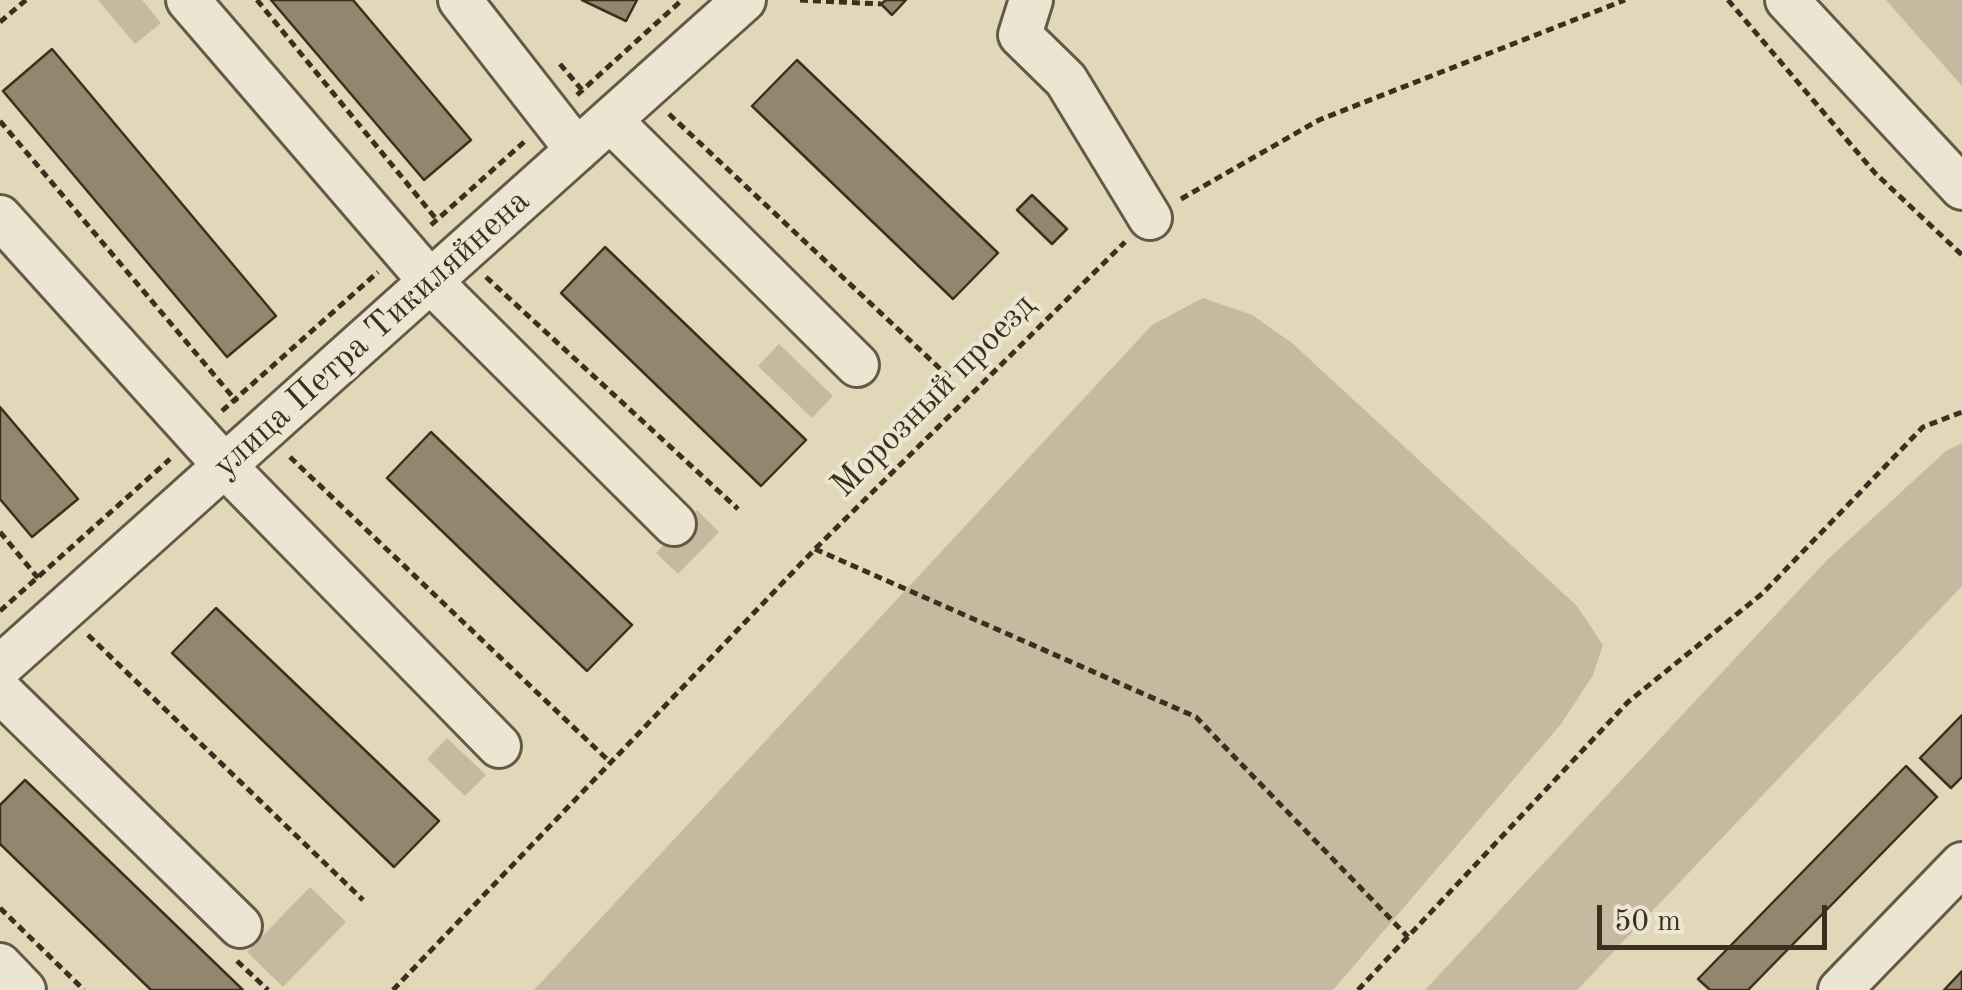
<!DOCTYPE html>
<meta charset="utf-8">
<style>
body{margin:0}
#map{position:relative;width:1962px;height:990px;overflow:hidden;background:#e1d7b9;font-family:"Old Standard TT",serif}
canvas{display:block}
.scale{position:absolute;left:1597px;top:905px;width:230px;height:45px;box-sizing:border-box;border:5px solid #3c2f1e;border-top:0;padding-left:12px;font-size:30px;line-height:35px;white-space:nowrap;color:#3c2f1e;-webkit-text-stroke:8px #ece5d2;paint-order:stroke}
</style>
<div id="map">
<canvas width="1962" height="990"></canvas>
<div class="scale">50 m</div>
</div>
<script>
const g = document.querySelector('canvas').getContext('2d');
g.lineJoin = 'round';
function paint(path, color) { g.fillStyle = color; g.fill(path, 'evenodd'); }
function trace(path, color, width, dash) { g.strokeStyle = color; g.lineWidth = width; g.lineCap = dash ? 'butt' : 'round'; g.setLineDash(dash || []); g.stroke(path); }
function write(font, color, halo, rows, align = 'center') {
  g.font = font + ' "Old Standard TT",serif'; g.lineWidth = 8; g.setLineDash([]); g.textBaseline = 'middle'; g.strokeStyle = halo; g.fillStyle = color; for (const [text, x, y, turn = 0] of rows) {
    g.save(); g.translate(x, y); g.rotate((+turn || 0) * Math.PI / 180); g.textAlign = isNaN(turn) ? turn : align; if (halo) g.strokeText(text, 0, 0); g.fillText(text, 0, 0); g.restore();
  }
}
paint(new Path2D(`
 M98,0H142L161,23L135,44Z
 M1886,0H1962V86Z
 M1203,298L1252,315L1292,343L1577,606L1603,645L1593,675L1561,724L1333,990H534L1152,325Z
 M779,344L833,396L812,418L758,366Z
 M1962,443V586L1577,990H1425L1828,559L1946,451Z
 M697,510L719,532L678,574L656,553Z
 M447,738L486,775L465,796L427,759Z
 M310,887L346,922L283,987L247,952Z`), '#c5ba9f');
const building = new Path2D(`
 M271,0H353L471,140L424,180Z
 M582,0H637L626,21Z
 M886,0H906L892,15L881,4Z
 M52,49L276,316L227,357L3,91Z
 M797,60L998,253L953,299L752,106Z
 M1032,195L1067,229L1052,244L1017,210Z
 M605,247L806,440L761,486L561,293Z
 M0,407L78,499L32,537L0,499Z
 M431,432L632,625L587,671L387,478Z
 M216,608L439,821L394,867L172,653Z
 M1962,715V777L1951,788L1920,758Z
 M1906,766L1937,797L1748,990H1710L1698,979Z
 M25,780L72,825L243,990H151L0,844V805Z
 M1962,971V990H1944Z`);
paint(building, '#92866f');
trace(building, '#3c2f1e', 2.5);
const minor = new Path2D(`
 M188,0L430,281L674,524
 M460,0L577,150
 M1031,0L1020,35L1066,80L1150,218
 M1787,0L1962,188
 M610,120L857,365
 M0,217L225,466L499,746
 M0,667L744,0
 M0,691L240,926
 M0,965L24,990
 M1840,990L1962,864`);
trace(minor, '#655945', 48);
trace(new Path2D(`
 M257,0L437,220
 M800,0L881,4
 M1728,0L1875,173L1962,255
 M0,22L26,0
 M560,64L582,90
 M577,95L682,0
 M669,114L951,379
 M0,121L237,402
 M1181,199L1319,120L1625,0
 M431,225L524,142
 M486,277L738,509
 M222,411L378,272
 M290,457L610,762
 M0,532L38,578
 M815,549L1196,717L1408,937
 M0,611L170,459
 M88,635L363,900
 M0,908L84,990
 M237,961L268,990
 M393,990L815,549L1125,242
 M1358,990L1628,702L1763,593L1923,427L1962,412`), '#3c2f1e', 5, [8, 5]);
trace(minor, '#ece5d2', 42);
write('35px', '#3c2f1e', '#ece5d2', [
 ["улица Петра Тикиляйнена",372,334,-42],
 ["Морозный проезд",934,396,-45]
]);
</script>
